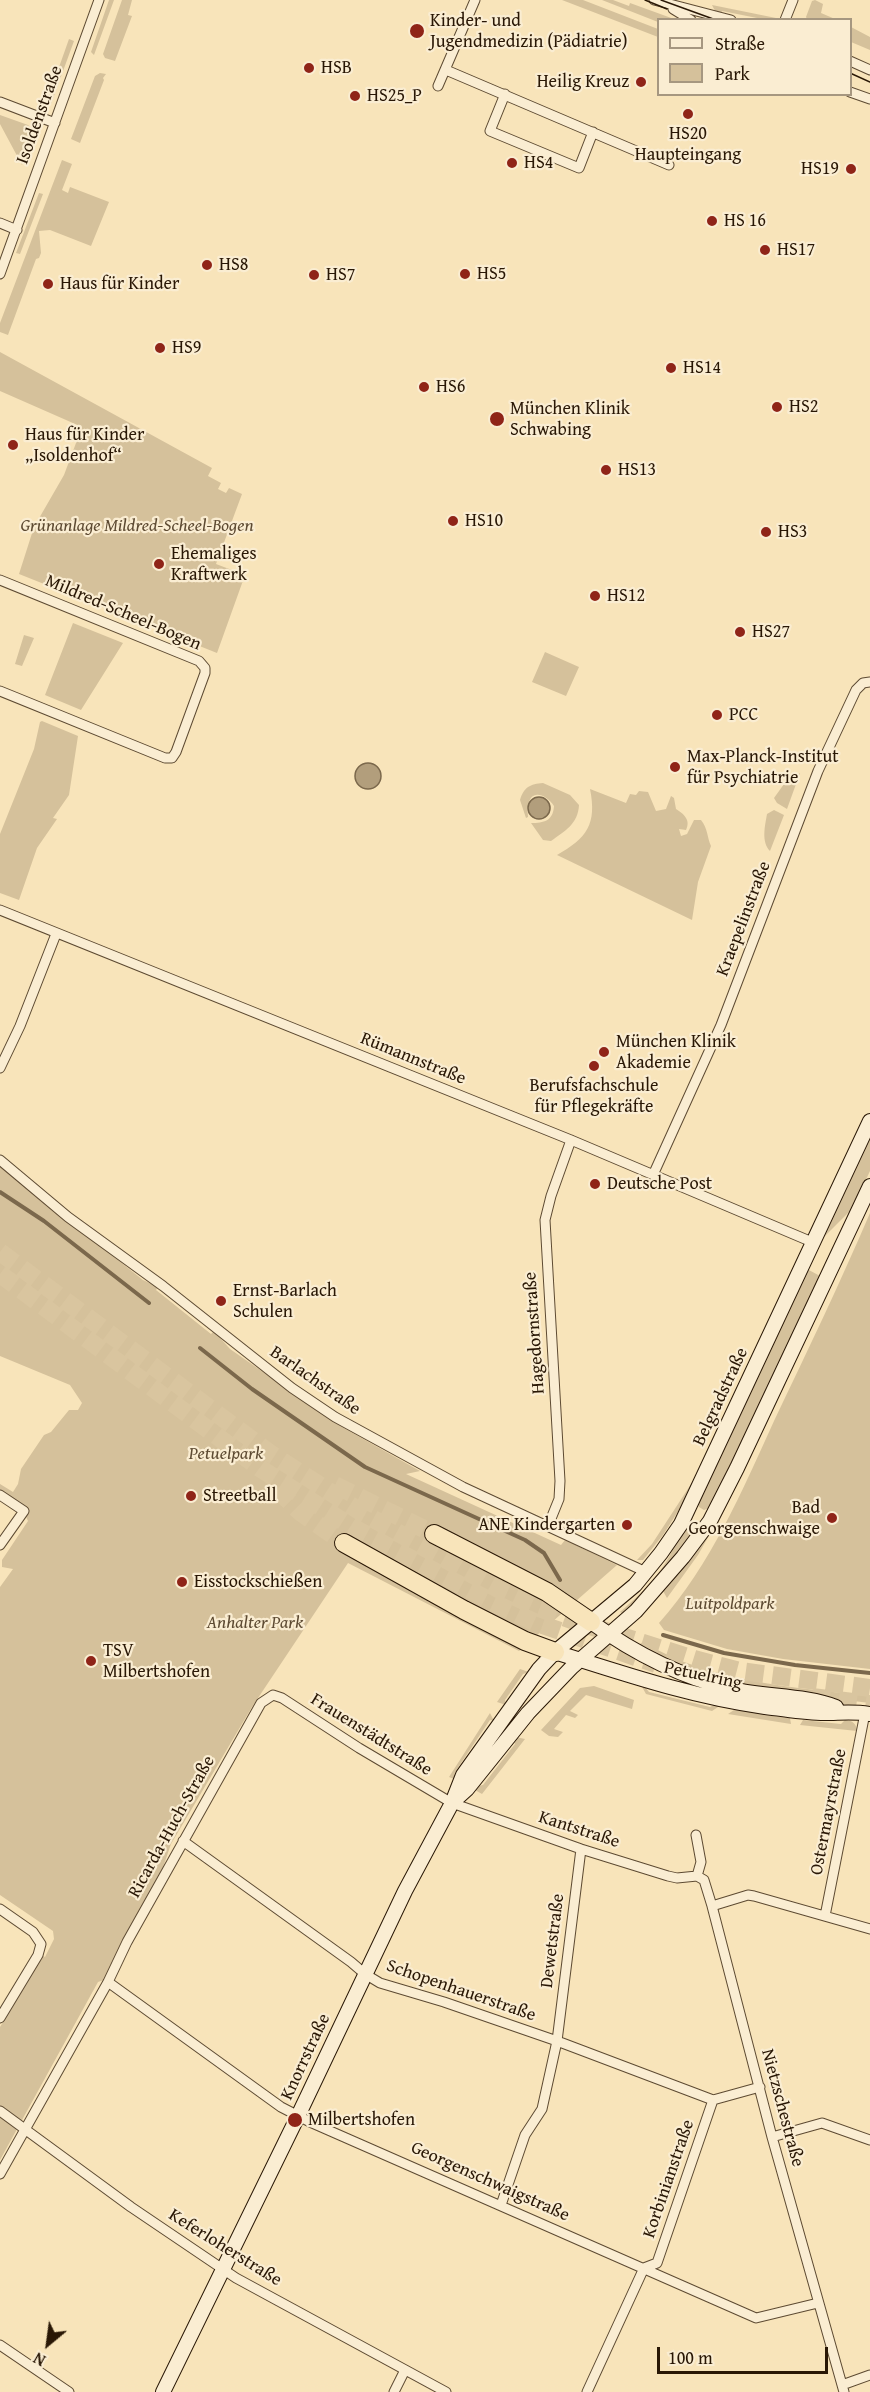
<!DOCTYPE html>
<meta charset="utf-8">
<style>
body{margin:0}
#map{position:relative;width:870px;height:2392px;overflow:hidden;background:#f8e4ba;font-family:"Gentium Book Plus",serif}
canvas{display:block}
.legend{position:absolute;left:657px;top:18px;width:195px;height:78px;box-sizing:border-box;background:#faedd2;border:2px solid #a69780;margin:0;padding:8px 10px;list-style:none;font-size:18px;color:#291705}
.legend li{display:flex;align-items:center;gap:12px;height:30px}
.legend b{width:30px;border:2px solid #a69780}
.north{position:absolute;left:18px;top:2314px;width:60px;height:60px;-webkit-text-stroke:4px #faedd2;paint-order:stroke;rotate:209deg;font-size:16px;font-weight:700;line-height:24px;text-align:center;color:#291705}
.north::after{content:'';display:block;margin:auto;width:21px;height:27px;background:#291705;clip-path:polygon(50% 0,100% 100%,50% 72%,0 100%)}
.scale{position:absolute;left:657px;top:2347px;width:171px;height:27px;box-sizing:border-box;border:3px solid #291705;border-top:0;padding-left:8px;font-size:18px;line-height:21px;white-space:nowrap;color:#291705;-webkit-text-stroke:4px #faedd2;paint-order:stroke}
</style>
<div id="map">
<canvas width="870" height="2392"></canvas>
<ul class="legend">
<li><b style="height:8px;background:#faedd2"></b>Straße</li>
<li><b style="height:16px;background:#d5c19b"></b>Park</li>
</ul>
<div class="north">N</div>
<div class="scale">100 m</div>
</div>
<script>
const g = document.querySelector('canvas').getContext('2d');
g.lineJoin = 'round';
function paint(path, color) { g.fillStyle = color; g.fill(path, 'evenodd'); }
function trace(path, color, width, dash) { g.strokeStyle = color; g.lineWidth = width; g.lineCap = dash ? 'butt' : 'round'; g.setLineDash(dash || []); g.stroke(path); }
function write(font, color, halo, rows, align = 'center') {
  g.font = font + ' "Gentium Book Plus",serif'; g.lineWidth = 4.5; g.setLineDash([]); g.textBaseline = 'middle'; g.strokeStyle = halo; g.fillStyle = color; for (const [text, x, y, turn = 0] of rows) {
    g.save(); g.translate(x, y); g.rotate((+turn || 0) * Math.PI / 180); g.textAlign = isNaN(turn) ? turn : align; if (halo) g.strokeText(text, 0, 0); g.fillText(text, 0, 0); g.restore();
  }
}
paint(new Path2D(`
 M109,0H114L94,55L91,52Z
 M122,0H132L128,15L132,16L115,61L105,58L103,54Z
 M562,0H583L658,29V37Z
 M602,0H613L629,6L630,3L674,19L658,20V22Z
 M815,0L823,4L821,13L835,19H807L806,17L812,1Z
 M712,5L776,18L762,19L722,11L721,14L716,13Z
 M851,27L870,37V50L851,42Z
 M69,39L74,41L51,104L47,101Z
 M100,73L106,74L103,78L104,80L80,143L71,139L95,76Z
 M0,115L28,125L33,130L22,165L0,124Z
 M62,160L72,164L62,190L68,193L70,187L109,202L91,246L50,230L39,231L41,253L39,258L36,259L8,335L0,332V323Z
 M39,193L43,194L20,254L16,253Z
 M0,352L212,468L208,476L221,483L218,489L226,493L229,488L242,494L216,564L245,575L217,653L19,574L34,527L64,475L82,427L0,391Z
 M73,623L123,643L81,710L45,695Z
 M24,635L34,638L22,666L15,664Z
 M545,652L579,667L566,696L532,682Z
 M42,721L78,736L69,795L53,818L57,819L37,848L19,900L0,893V834L34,749L40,722Z
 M800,773L787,809L777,803L774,798L784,784Z
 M543,783L570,795L579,805C578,824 565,831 551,841L543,840L531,823C544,823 553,821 554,806C546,794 530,788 528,807C527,810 528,814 528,817L526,818L520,800C524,787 530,784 543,783Z
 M590,789L626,803L630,794L636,795L639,791L648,792L656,811L666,809L671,796L674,798L676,809C684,814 691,820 686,830L679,829L681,836L687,834L694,820H701C708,829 707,837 711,846L698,882L692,920L557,855C587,838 597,824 590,789Z
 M774,810L784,815L770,851C761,842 765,826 767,814Z
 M870,1132V1171L852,1209L820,1241Z
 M0,1166L143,1280L158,1287L156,1290L211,1334L214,1331L230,1349L342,1427L420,1471L406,1474L561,1545L565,1540L617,1565L519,1651L348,1563L252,1707L171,1844L160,1876L107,1979L98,1982L0,2160V2027L43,1956L45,1957L54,1939L53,1931L0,1895V1587L13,1569L2,1567V1560L28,1521L21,1506L0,1491V1484L13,1492L18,1484L21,1469L44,1435L51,1432L69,1410H78L82,1403L70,1385L0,1356Z
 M870,1213V1669L783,1659L727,1649L664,1630L659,1623C711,1565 742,1491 774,1421C807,1352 840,1283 870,1213Z
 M807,1269L820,1276L757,1413L709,1508L704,1510L699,1507L697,1502Z
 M693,1481L695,1485L663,1535L643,1560H637L652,1544Z
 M727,1497H731L698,1555L667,1598L663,1591L694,1552Z
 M686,1529L691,1532L690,1538L625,1615L620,1612C647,1589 669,1566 680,1532Z
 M643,1642C712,1683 792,1687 870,1696V1703L760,1690L702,1675L635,1647Z
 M520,1669L529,1672L523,1674L505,1700L506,1705L497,1702Z
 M641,1685L645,1687L649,1692L710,1707L716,1704L721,1705L712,1711L646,1694Z
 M594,1686L634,1700L632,1709L586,1695L570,1711L578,1715L575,1718L566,1715L554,1729L563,1732L558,1737L549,1736L541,1730L580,1688Z
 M737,1708L762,1711L764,1715L790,1718L791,1724L728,1714Z
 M490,1713L494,1721L490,1720L455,1772L454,1779L449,1777Z
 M803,1720L841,1724L845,1720C853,1721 856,1723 857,1731L800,1725Z
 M516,1737L525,1739L482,1794L475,1790L477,1786L483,1785L515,1744L513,1740Z`), '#d5c19b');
const water = new Path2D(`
 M355 776a13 13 0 1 1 26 0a13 13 0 1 1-26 0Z
 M528 808a11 11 0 1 1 22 0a11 11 0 1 1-22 0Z`);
paint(water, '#b29e7c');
trace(water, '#7b684c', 1.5);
trace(new Path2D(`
 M0,1192L44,1221L149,1303
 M200,1348L252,1389L365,1467L525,1540L544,1553L560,1580
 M663,1635L724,1653L795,1665L870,1673`), '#7b684c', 4);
trace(new Path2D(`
 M0,1252L271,1454L361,1512L498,1589L539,1608L577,1622L694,1659L740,1671L870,1688
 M0,1274L261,1469L352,1527L492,1602L534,1622L656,1664
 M335,1485L434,1534
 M277,1489L300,1512L344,1543
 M812,1697L870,1704`), '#d9c59f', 18, [18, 9]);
const street = new Path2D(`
 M654,0L731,20
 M673,9L691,20
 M785,20L793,0
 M850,61L870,70
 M446,70L669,165
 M438,86L475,0
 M850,92L870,99
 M505,94L490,131L579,168L593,132
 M0,102L55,123
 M0,223L17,230
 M0,274L99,0
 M0,580L199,661L205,668V673L176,752L172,758H165L0,691
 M0,910L571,1140L812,1242
 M0,1068L20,1026L56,934
 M0,1160L68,1217L163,1286L292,1388L335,1417L463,1487L646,1572
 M653,1175L721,1025L818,771L856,690L863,683L870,682
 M0,1495L24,1511L0,1545
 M548,1526L559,1499L560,1481L545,1220L551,1196L571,1140
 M696,1835L701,1862L697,1876
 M183,1841L351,1962L365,1974L380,1983L444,2002L557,2041L713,2100L760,2087
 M697,1876L704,1880L712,1906L772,2137L844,2392
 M712,1906L748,1895L754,1896L870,1929
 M0,1909L33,1932L41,1944L38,1955L0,2018
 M825,1916L865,1713
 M108,1982L281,2107L312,2123L756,2318L818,2303
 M0,2111L131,2207L236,2278L446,2392
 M772,2137L822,2123L870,2140
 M0,2174L108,1982L127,1942L261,1703L273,1695L282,1698L359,1748L452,1803L581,1849L668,1876L677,1878L697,1876
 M501,2205L525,2135L542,2109L557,2041L581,1849
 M0,2345L69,2392
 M842,2385L870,2375
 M394,2392L405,2370
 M587,2392L644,2268L657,2263L713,2100`);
const secondary = new Path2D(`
 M591,1622C634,1653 680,1677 732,1689C765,1697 805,1695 836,1707
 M555,1652C625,1674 692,1697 765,1707C784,1709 805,1713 824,1713C840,1713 854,1711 870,1714
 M456,1799L467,1789L528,1713L572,1667L636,1611L683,1557L710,1521L737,1468L870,1186
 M163,2392L298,2116L405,1891L452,1803L463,1775L539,1669L555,1652L635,1585L661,1553L681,1524L870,1121`);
const highway = new Path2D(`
 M434,1534L547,1592L591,1622
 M344,1543L464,1610L525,1641L555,1652`);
trace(street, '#5d4a32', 11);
trace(secondary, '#291705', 16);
trace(highway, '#291705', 20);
trace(street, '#faedd2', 9);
trace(secondary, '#faedd2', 14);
trace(highway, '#f8e4ba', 18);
trace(new Path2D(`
 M645,0L667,9
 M661,0L716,20
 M850,73L870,82`), '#291705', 1.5);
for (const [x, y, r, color] of [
 [417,31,8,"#8f2418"],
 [309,68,6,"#8f2418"],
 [641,82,6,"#8f2418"],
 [355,96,6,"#8f2418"],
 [688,114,6,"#8f2418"],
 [512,163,6,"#8f2418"],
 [851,169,6,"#8f2418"],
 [712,221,6,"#8f2418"],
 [765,250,6,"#8f2418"],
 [207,265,6,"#8f2418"],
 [465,274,6,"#8f2418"],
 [314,275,6,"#8f2418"],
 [48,284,6,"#8f2418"],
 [160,348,6,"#8f2418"],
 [671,368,6,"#8f2418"],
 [424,387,6,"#8f2418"],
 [777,407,6,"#8f2418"],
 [497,419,8,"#8f2418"],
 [13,445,6,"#8f2418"],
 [606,470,6,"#8f2418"],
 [453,521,6,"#8f2418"],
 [766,532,6,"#8f2418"],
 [159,564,6,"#8f2418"],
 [595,596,6,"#8f2418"],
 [740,632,6,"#8f2418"],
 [717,715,6,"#8f2418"],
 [675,767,6,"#8f2418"],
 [604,1052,6,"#8f2418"],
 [594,1066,6,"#8f2418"],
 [595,1184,6,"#8f2418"],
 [221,1301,6,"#8f2418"],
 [191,1496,6,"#8f2418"],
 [832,1518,6,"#8f2418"],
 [627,1525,6,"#8f2418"],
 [182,1582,6,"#8f2418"],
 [91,1661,6,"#8f2418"],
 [295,2120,8,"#8f2418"]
]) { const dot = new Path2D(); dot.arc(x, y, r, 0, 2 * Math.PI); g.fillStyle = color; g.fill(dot); trace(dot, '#faedd2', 2); }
write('18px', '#291705', '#faedd2', [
 ["Kinder- und",430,21],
 ["Jugendmedizin (Pädiatrie)",430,42],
 ["HSB",321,68],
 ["Heilig Kreuz",629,82,"right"],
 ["HS25_P",367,96],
 ["HS20",688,134,"center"],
 ["Haupteingang",688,155,"center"],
 ["HS4",524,163],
 ["HS19",839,169,"right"],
 ["HS 16",724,221],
 ["HS17",777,250],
 ["HS8",219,265],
 ["HS5",477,274],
 ["HS7",326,275],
 ["Haus für Kinder",60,284],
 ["HS9",172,348],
 ["HS14",683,368],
 ["HS6",436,387],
 ["HS2",789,407],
 ["München Klinik",510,409],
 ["Schwabing",510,430],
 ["Haus für Kinder",25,435],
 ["„Isoldenhof“",25,456],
 ["HS13",618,470],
 ["HS10",465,521],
 ["HS3",778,532],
 ["Ehemaliges",171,554],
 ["Kraftwerk",171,575],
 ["HS12",607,596],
 ["HS27",752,632],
 ["PCC",729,715],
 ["Max-Planck-Institut",687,757],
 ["für Psychiatrie",687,778],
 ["München Klinik",616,1042],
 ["Akademie",616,1063],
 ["Berufsfachschule",594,1086,"center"],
 ["für Pflegekräfte",594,1107,"center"],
 ["Deutsche Post",607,1184],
 ["Ernst-Barlach",233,1291],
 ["Schulen",233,1312],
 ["Streetball",203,1496],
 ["Bad",820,1508,"right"],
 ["Georgenschwaige",820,1529,"right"],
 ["ANE Kindergarten",615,1525,"right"],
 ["Eisstockschießen",194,1582],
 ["TSV",103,1651],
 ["Milbertshofen",103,1672],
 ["Milbertshofen",308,2120]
], 'left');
write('18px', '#291705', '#faedd2', [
 ["Isoldenstraße",40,115,-70],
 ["Mildred-Scheel-Bogen",123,613,23],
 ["Kraepelinstraße",744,919,-69],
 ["Rümannstraße",413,1059,22],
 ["Hagedornstraße",535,1333,-94],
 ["Barlachstraße",315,1381,35],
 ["Belgradstraße",721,1397,-65],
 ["Petuelring",703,1676,12],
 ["Frauenstädtstraße",371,1735,32],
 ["Ostermayrstraße",829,1812,-79],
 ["Ricarda-Huch-Straße",172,1827,-61],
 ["Kantstraße",579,1830,18],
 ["Dewetstraße",553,1941,-83],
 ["Schopenhauerstraße",461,1991,19],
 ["Knorrstraße",306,2057,-65],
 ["Nietzschestraße",782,2108,75],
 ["Korbinianstraße",669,2179,-71],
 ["Georgenschwaigstraße",490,2182,24],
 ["Keferloherstraße",225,2248,32]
]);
write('italic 18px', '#5d4a32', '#faedd2', [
 ["Grünanlage Mildred-Scheel-Bogen",137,526],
 ["Petuelpark",226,1454],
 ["Luitpoldpark",730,1604],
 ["Anhalter Park",255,1623]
]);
</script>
